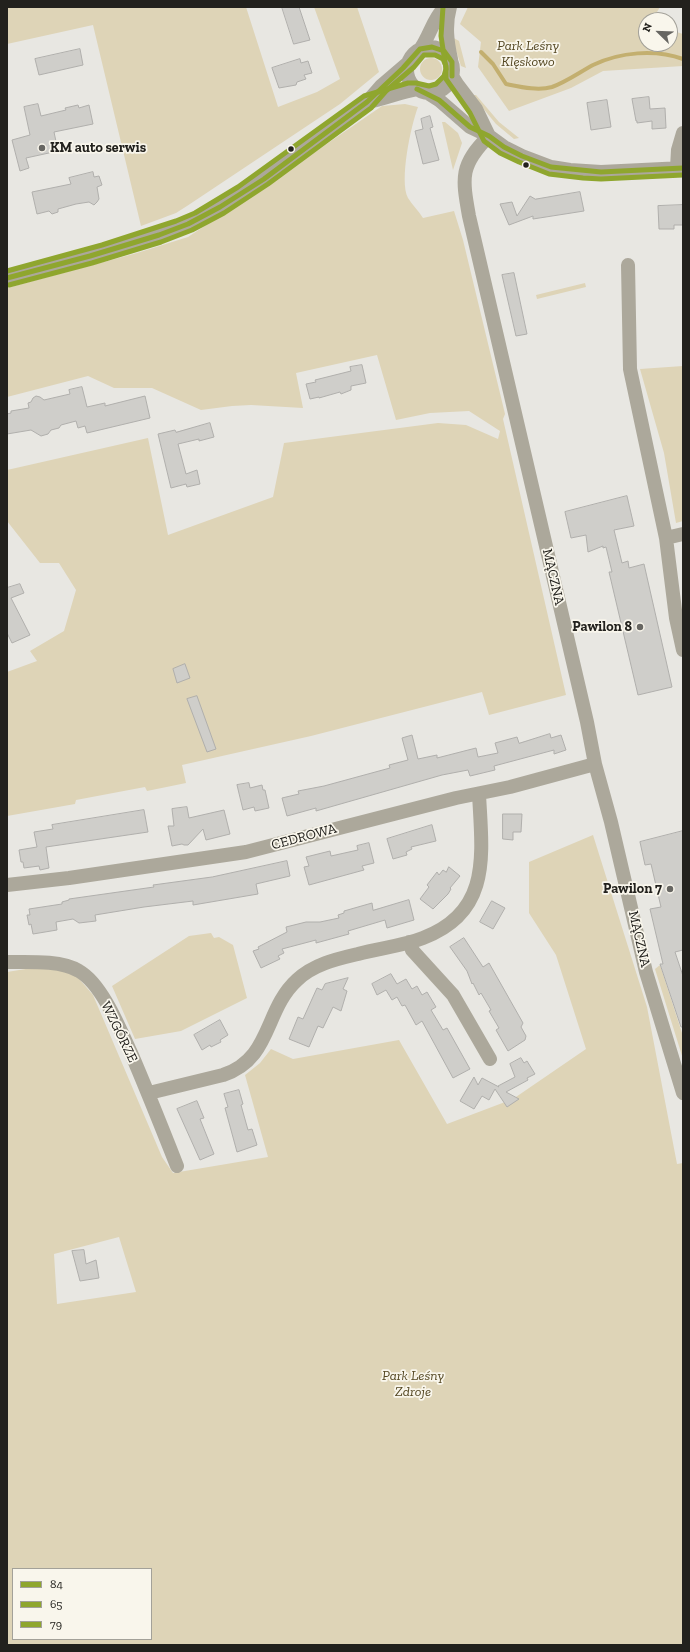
<!DOCTYPE html>
<meta charset="utf-8">
<style>
body{margin:0}
#map{position:relative;width:690px;height:1652px;overflow:hidden;background:#e8e7e2;font-family:"Zilla Slab",serif}
canvas{display:block}
.frame{position:absolute;inset:0;border:8px solid #22211d;pointer-events:none}
.legend{position:absolute;left:12px;top:1568px;width:140px;height:72px;box-sizing:border-box;background:#f9f6ec;border:1px solid #a3a199;margin:0;padding:5px 7px;list-style:none;font-size:12px;color:#22211d}
.legend li{display:flex;align-items:center;gap:8px;height:20px}
.legend b{width:20px;border:1px solid #a3a199}
.north{position:absolute;left:638px;top:12px;width:40px;height:40px;box-sizing:border-box;background:#f9f6ec;border:1px solid #a3a199;border-radius:50%;rotate:293deg;font-size:11px;font-weight:700;line-height:16px;text-align:center;color:#22211d}
.north::after{content:'';display:block;margin:auto;width:14px;height:18px;background:#676662;clip-path:polygon(50% 0,100% 100%,50% 72%,0 100%)}
</style>
<div id="map">
<canvas width="690" height="1652"></canvas>
<div class="frame"></div>
<ul class="legend">
<li><b style="height:5px;background:#8fa62e"></b>84</li>
<li><b style="height:5px;background:#8fa62e"></b>65</li>
<li><b style="height:5px;background:#8fa62e"></b>79</li>
</ul>
<div class="north">N</div>
</div>
<script>
const g = document.querySelector('canvas').getContext('2d');
g.lineJoin = 'round';
function paint(path, color) { g.fillStyle = color; g.fill(path, 'evenodd'); }
function trace(path, color, width, dash) { g.strokeStyle = color; g.lineWidth = width; g.lineCap = dash ? 'butt' : 'round'; g.setLineDash(dash || []); g.stroke(path); }
function write(font, color, halo, rows, align = 'center') {
  g.font = font + ' "Zilla Slab",serif'; g.lineWidth = 3.5; g.setLineDash([]); g.textBaseline = 'middle'; g.strokeStyle = halo; g.fillStyle = color; for (const [text, x, y, turn = 0] of rows) {
    g.save(); g.translate(x, y); g.rotate((+turn || 0) * Math.PI / 180); g.textAlign = isNaN(turn) ? turn : align; if (halo) g.strokeText(text, 0, 0); g.fillText(text, 0, 0); g.restore();
  }
}
paint(new Path2D(`
 M7,7H246L278,107L317,92L340,79L314,7H357L379,72L340,104L187,206L176,213L141,226L93,25L7,44Z
 M468,7H660L654,17L656,20H646V44H670V30L683,34V66L603,71L571,88L509,111L478,67L481,42L460,24Z
 M452,37L459,41L466,68L461,66Z
 M420 69a11 11 0 1 1 22 0a11 11 0 1 1-22 0Z
 M472,95H476L499,122L519,138L514,139L496,124Z
 M405,104L418,107C411,125 399,181 408,198C412,205 419,211 423,218L454,211L463,240L505,414L503,419L566,695L489,715L482,692L311,736L182,765L186,783L147,791L145,787L76,800L75,804L7,816V672L37,661L30,651L64,631L76,590L59,563H40L7,521V470L148,438L168,535L273,497L284,443L438,423L466,425L498,439L500,431L469,411L430,413L396,420L377,355L296,373L303,408L251,405L232,406L201,410L152,388H114L88,376L7,397V288L137,253L188,237L283,174L382,106Z
 M442,122H445L458,133L462,143L453,170Z
 M585,283L586,287L537,299L536,295Z
 M683,366V521L676,523L664,453L640,369Z
 M593,835L647,1007L677,1164L683,1163V1645H7V972L44,966L75,974L93,995L162,1157L173,1173L268,1157L245,1075L260,1063L271,1049L293,1059L399,1040L447,1124L513,1099L586,1049L556,955L529,913V862ZM119,1237L136,1292L57,1304L54,1254ZM13,1569H151V1639H13Z
 M211,933L214,938L219,937L233,945L247,998L181,1031L135,1039L112,986L189,936Z
 M660,965L683,1036V1059L655,969Z`), '#ded4b7');
trace(new Path2D(`
 M481,52L493,64L506,84C521,87 538,91 552,87C566,82 580,72 593,65C620,52 655,49 683,59`), '#c3af6f', 4);
const building = new Path2D(`
 M282,7H299L310,40L294,44Z
 M80,49L83,65L39,75L35,59Z
 M300,59L301,63L308,61L312,73L304,75L306,79L297,82L296,85L279,88L272,68Z
 M649,97L650,109L665,108L666,128L652,129V121L637,123V121H636L632,99Z
 M607,100L611,127L591,130L587,103Z
 M38,104L41,116L66,110L65,108L78,105L79,108L89,105L93,124L54,132L58,151L26,158L29,168L20,171L12,140L30,135L24,107Z
 M430,116L433,127L430,128L439,160L423,164L415,131L423,129L421,119Z
 M93,172L94,177L99,176L102,185L97,187L99,199L97,202L94,205L89,202L76,204L58,209V212L52,214L49,211L37,214L32,192L71,184L69,178Z
 M580,192L584,211L533,219V216L509,225L500,204L512,202L517,216L530,196L535,199Z
 M683,205V225H674V229H659L658,206Z
 M514,273L527,334L516,336L502,275Z
 M362,365L366,383L351,386V390L341,394L340,392L319,398V397L310,399L306,384L316,382L315,380L351,371L350,367Z
 M82,387L87,407L105,403V406L145,396L150,418L87,433L85,426L78,428L76,421L61,425L59,428L51,430L48,434L41,436L31,430L7,434V414L11,413V411L29,408L28,403L31,402L33,398L36,396L40,397L44,400L70,394L69,390Z
 M210,423L214,437L199,441V439L178,444L186,474L197,470L200,484L187,487L186,484L171,488L158,434L175,430L176,432Z
 M627,496L634,526L614,530L622,563L628,561L629,568L644,564L672,687L638,695L609,572H612L606,547L603,548V546L588,552L586,535L571,538L565,512Z
 M20,584L24,593L11,598L30,635L12,643L7,633V588Z
 M185,664L190,678L177,683L173,669Z
 M197,696L216,749L207,752L187,699Z
 M550,734L551,738L561,735L566,750L554,754V750L494,766L495,770L470,776L468,770L442,775L316,811V808L287,816L282,798L299,794L298,791L324,786L390,768L389,765L408,760L402,738L412,735L418,759L437,755V758L476,748L478,757L498,753L495,743L517,737L519,743Z
 M249,783L250,788L262,785L263,790H265L269,808L255,811L254,807L243,810L237,785Z
 M187,807L189,818L224,810L230,834L206,840L203,829L188,845H184L182,844L172,846L168,826H174L172,809Z
 M144,810L148,832L46,847L49,868L40,870L39,866L24,868L23,862H21L19,850L37,847L34,832L53,829L52,825Z
 M503,814H522L521,832H513V840L503,839Z
 M432,825L436,841L411,847L412,849L406,852L407,855L393,859L387,839Z
 M683,831V950L675,952L683,976V1027H681L660,964H663L650,909L661,907L651,864L645,865L640,842Z
 M369,843L374,863L362,866L364,870L309,885L304,867L309,866L306,857L330,851L331,856L358,850L357,846Z
 M287,861L290,876L256,884L258,894L193,905V901L144,907L95,915L96,921L79,923L73,919L56,922L57,930L33,934L31,924L29,925L27,915H30L29,909L62,904V902L69,900V899L154,887L153,885L212,877Z
 M449,867L460,876L450,888L451,889L448,894L433,909L420,899L429,887L427,885L437,872L439,875L443,870L446,872Z
 M409,900L414,920L387,928L385,920L348,931L349,934L316,943V940L282,949L284,953L278,956L280,959L261,968L253,951L259,949L258,947L287,932L286,927L306,922H320L339,918L338,915L344,913V911L372,903L373,910Z
 M492,901L505,908L493,929L480,922Z
 M464,938L483,967L489,963L523,1023L521,1027L526,1036L525,1040L508,1051L496,1030L499,1028L489,1011L491,1010L481,993L479,995L473,983L472,984L467,971L450,947Z
 M391,974L397,984L406,979L412,989L417,986L422,995L427,992L436,1007L431,1010L443,1030L447,1028L470,1069L453,1078L422,1021L416,1025L405,1005L402,1006L397,997L392,1000L386,990L377,995L372,984Z
 M348,978L343,989L347,991L341,1011L333,1007L323,1028L318,1026L309,1047L289,1039L298,1017L303,1019L317,988L322,990L325,984Z
 M220,1020L228,1035L220,1040L221,1042L211,1047L210,1045L202,1050L194,1035Z
 M521,1058L524,1063L527,1061L535,1074L527,1078L528,1080L506,1092L519,1099L507,1107L495,1089L489,1100L482,1096L474,1109L460,1101L474,1077L478,1085L482,1078L499,1087L498,1086L515,1077L510,1064Z
 M239,1090L243,1104L241,1105L248,1130L252,1129L257,1145L237,1152L225,1108L228,1107L224,1094Z
 M197,1101L204,1118L200,1119L214,1154L200,1160L177,1109Z
 M84,1250L86,1264L96,1260L99,1278L80,1281L72,1251Z`);
paint(building, '#cfceca');
trace(building, '#b0afac', 1);
trace(new Path2D(`
 M450,7C445,25 447,41 451,59
 M407 70a23 23 0 1 1 46 0a23 23 0 1 1-46 0Z
 M421,48C430,35 433,19 445,7
 M452,76L457,84L476,109L489,136
 M428,93L439,100L470,127L489,136L504,147L522,156L551,167L570,170L601,172L683,168
 M367,102C384,99 400,92 417,89
 M489,136C460,165 462,177 469,216L587,722L595,764L611,822L646,972L683,1093
 M677,168L678,150L683,133
 M628,265L630,369L666,538L676,618L683,650
 M7,278C44,269 81,259 118,248C145,240 173,232 198,219C259,188 311,141 367,102L381,86L409,62
 M666,538L683,534
 M7,885L69,878L246,852L456,798L510,787L595,764
 M409,942L412,950L453,995L490,1059
 M7,962C28,962 61,960 79,971C102,984 120,1029 131,1053C147,1090 162,1128 177,1166
 M149,1093L223,1075C272,1059 264,1010 297,980C314,964 337,959 358,954C379,948 403,946 423,938C492,912 482,854 479,794`), '#aca89b', 14);
trace(new Path2D(`
 M417,89L439,100L470,127L489,136L504,147L522,156L551,167L601,172L683,168
 M7,278L90,256L159,235L188,224L220,207L264,179L367,102L403,68L420,49L432,47L444,51L452,62V76`), '#8fa62e', 5);
trace(new Path2D(`
 M9,285L92,263L161,242L192,230L224,213L268,184L371,108L386,91L414,67L424,55H435L443,59L446,66V79L470,113L484,141L500,153L519,162L549,174L583,178L601,179L683,175`), '#8fa62e', 5);
trace(new Path2D(`
 M7,271L102,245L176,221L195,213L238,187L364,96L408,83H416L429,86L436,84L444,76L446,69L441,36L443,7`), '#8fa62e', 5);
for (const [x, y, r, color] of [
 [42,148,4,"#676662"],
 [291,149,3.5,"#22211d"],
 [526,165,3.5,"#22211d"],
 [640,627,4,"#676662"],
 [670,889,4,"#676662"]
]) { const dot = new Path2D(); dot.arc(x, y, r, 0, 2 * Math.PI); g.fillStyle = color; g.fill(dot); trace(dot, '#f9f6ec', 1.5); }
write('italic 14px', '#534621', '#f9f6ec', [
 ["Park Leśny",528,46],
 ["Klęskowo",528,62],
 ["Park Leśny",413,1376],
 ["Zdroje",413,1392]
]);
write('bold 14px', '#22211d', '#f9f6ec', [
 ["KM auto serwis",50,148,"left"],
 ["Pawilon 8",632,627],
 ["Pawilon 7",662,889]
], 'right');
write('14px', '#22211d', '#f9f6ec', [
 ["MĄCZNA",553,577,77],
 ["CEDROWA",304,837,-15],
 ["MĄCZNA",639,939,77],
 ["WZGÓRZE",119,1032,64]
]);
</script>
